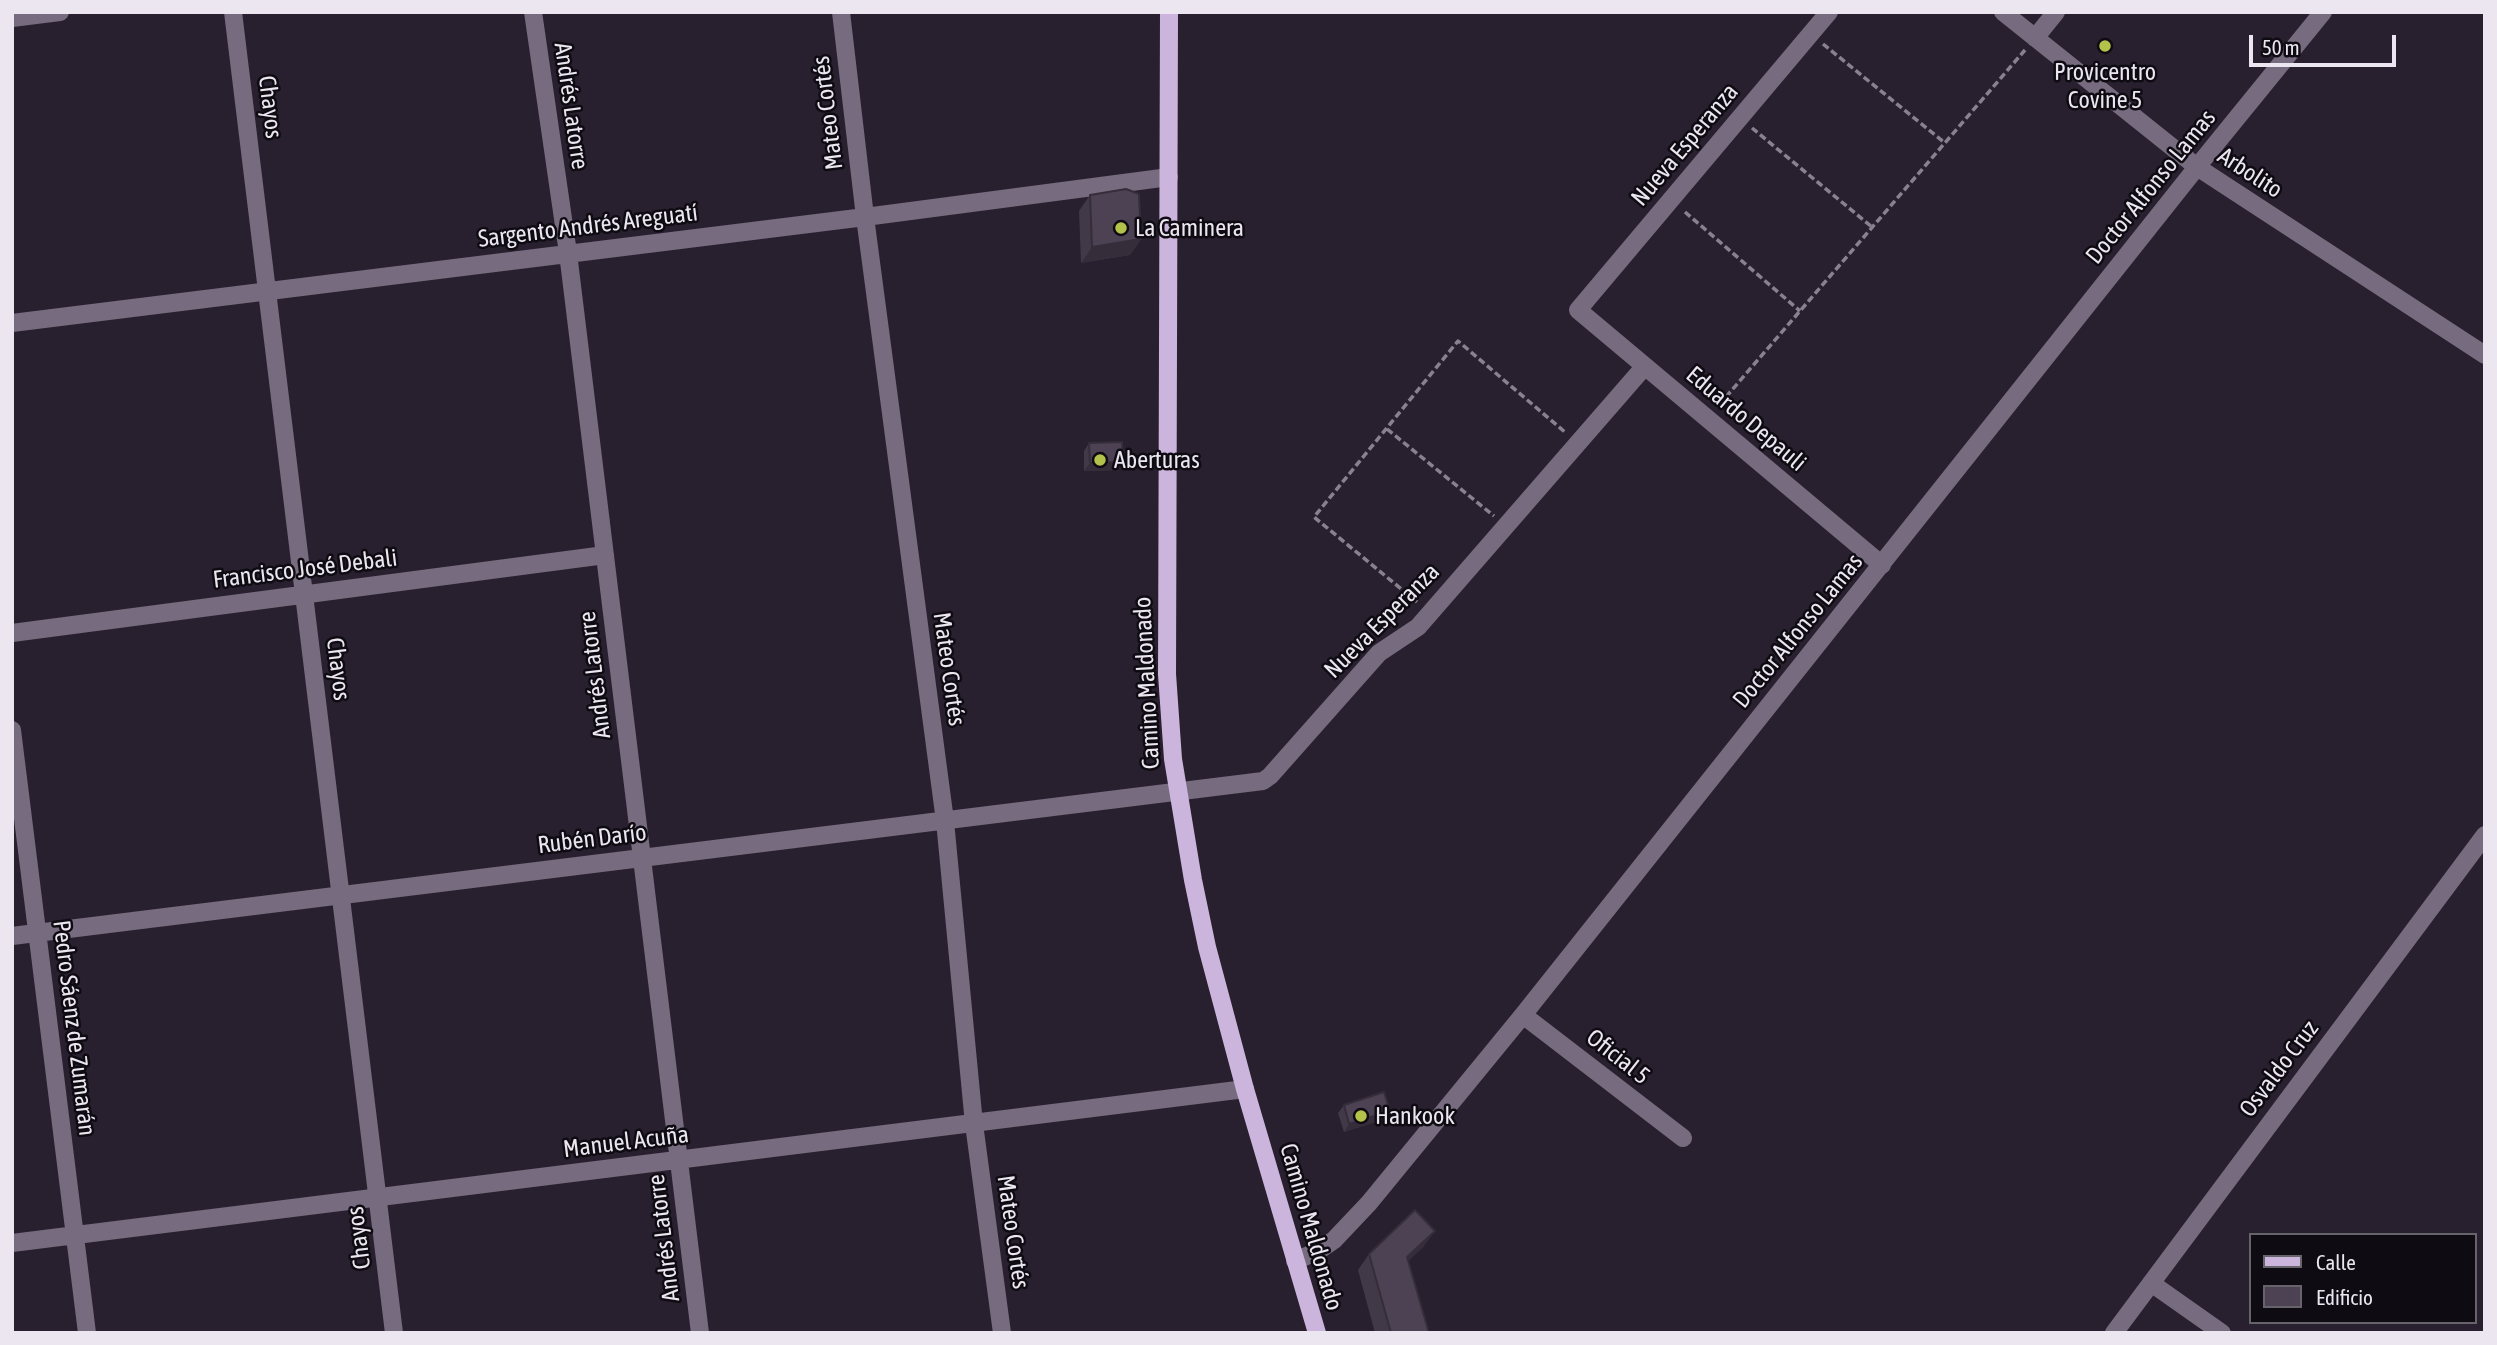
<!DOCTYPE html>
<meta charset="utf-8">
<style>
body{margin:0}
#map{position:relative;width:2497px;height:1345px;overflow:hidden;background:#29202f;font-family:"Asap Condensed",sans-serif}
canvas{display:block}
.frame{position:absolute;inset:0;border:14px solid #ebe6f0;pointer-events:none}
.legend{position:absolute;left:2249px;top:1233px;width:228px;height:91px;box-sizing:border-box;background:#0f0b12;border:2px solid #67636b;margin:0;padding:9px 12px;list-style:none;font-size:21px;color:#ebe6f0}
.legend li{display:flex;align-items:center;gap:14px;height:35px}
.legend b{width:35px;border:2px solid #67636b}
.scale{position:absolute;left:2249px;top:35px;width:147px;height:32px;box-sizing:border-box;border:4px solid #ebe6f0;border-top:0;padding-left:9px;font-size:21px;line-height:24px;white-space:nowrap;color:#ebe6f0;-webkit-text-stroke:5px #0f0b12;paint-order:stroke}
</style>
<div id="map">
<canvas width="2497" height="1345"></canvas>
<div class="frame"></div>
<ul class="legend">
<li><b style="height:9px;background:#ccb5dd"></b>Calle</li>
<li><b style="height:19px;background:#4c4253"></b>Edificio</li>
</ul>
<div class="scale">50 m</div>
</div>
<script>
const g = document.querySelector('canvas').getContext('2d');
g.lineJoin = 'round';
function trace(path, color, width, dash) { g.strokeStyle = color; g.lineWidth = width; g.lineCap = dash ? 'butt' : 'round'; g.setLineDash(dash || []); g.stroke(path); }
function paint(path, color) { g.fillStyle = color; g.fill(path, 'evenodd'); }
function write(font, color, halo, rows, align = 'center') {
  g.font = font + ' "Asap Condensed",sans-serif'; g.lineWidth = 5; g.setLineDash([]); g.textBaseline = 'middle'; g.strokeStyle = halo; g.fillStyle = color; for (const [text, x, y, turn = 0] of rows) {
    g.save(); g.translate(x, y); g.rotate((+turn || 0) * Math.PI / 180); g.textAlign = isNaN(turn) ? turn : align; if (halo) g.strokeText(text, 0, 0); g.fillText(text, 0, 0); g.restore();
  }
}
trace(new Path2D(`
 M1823,44L1945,143
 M1752,128L1872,227
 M1685,212L1800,311
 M1719,405L2025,50
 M1387,429L1494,516
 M1417,602L1314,517L1458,341L1566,433`), '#89828e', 3.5, [7, 3.5]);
trace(new Path2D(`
 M233,12L394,1333
 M533,12L568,253L700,1333
 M841,12L865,217L945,821L974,1124L1002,1333
 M1829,12L1578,310L1882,565
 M2003,12L2197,167L2485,355
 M12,18L60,12
 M2035,38L2056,12
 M12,323L865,217L1169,177
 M12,633L605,555
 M12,730L87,1333
 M12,936L1263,781L1270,776L1379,653L1418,627L1645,366
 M1523,1015L1683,1138
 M12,1243L1245,1089
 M1295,1261L1318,1251L1334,1240L1369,1203L1523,1015L2197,167L2323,12
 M2151,1283L2222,1333
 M2114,1333L2485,835`), '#776c7f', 18);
trace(new Path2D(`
 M1169,12L1167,674L1173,759L1193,880L1207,947L1245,1089L1317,1333`), '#ccb5dd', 18);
paint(new Path2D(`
 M1090,195L1141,239L1130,255L1081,263L1079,211Z
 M1089,443L1117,470L1084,471V451Z
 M1344,1105L1385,1119L1344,1132L1338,1113Z
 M1424,1246L1408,1261L1429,1333H1375L1358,1270L1369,1254Z`), '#413947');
paint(new Path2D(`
 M1141,239L1130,255L1081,263L1092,247Z
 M1123,462L1117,470L1084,471L1090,463Z
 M1390,1111L1385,1119L1344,1132L1349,1124Z
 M1435,1231L1424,1246L1396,1273L1407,1257Z`), '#352e3a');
const building = new Path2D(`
 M1126,189L1139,194L1141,239L1092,247L1090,195Z
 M1122,442L1123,462L1090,463L1089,443Z
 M1384,1092L1390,1111L1349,1124L1344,1105Z
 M1415,1210L1435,1231L1407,1257L1429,1333H1391L1369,1254Z`);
paint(building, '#4c4253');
trace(building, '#352e3a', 2);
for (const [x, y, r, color] of [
 [2105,46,7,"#b3c24b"],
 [1121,228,7,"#b3c24b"],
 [1100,460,7,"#b3c24b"],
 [1361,1116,7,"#b3c24b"]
]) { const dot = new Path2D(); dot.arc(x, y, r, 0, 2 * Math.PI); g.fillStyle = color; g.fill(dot); trace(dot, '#0f0b12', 2.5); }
write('24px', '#ebe6f0', '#0f0b12', [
 ["Provicentro",2105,72,"center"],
 ["Covine 5",2105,100,"center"],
 ["La Caminera",1135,228],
 ["Aberturas",1114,460],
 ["Hankook",1375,1116]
], 'left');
write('24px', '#ebe6f0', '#0f0b12', [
 ["Andrés Latorre",571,106,82],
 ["Chayos",270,107,83],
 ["Mateo Cortés",828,113,-97],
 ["Nueva Esperanza",1685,145,-50],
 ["Arbolito",2250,173,33],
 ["Doctor Alfonso Lamas",2151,187,-51],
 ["Sargento Andrés Areguatí",588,226,-7],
 ["Eduardo Depauli",1746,419,40],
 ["Francisco José Debali",305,569,-7],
 ["Nueva Esperanza",1382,621,-45],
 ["Doctor Alfonso Lamas",1798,631,-51],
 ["Chayos",338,669,83],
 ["Mateo Cortés",949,669,82],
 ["Andrés Latorre",595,675,-97],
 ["Camino Maldonado",1147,683,-93],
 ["Rubén Darío",592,839,-7],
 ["Pedro Sáenz de Zumarán",74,1028,83],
 ["Oficial 5",1618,1057,38],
 ["Osvaldo Cruz",2279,1069,-53],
 ["Manuel Acuña",626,1142,-7],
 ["Camino Maldonado",1311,1227,74],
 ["Mateo Cortés",1013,1232,82],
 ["Chayos",359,1238,-97],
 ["Andrés Latorre",664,1238,-97]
]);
</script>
